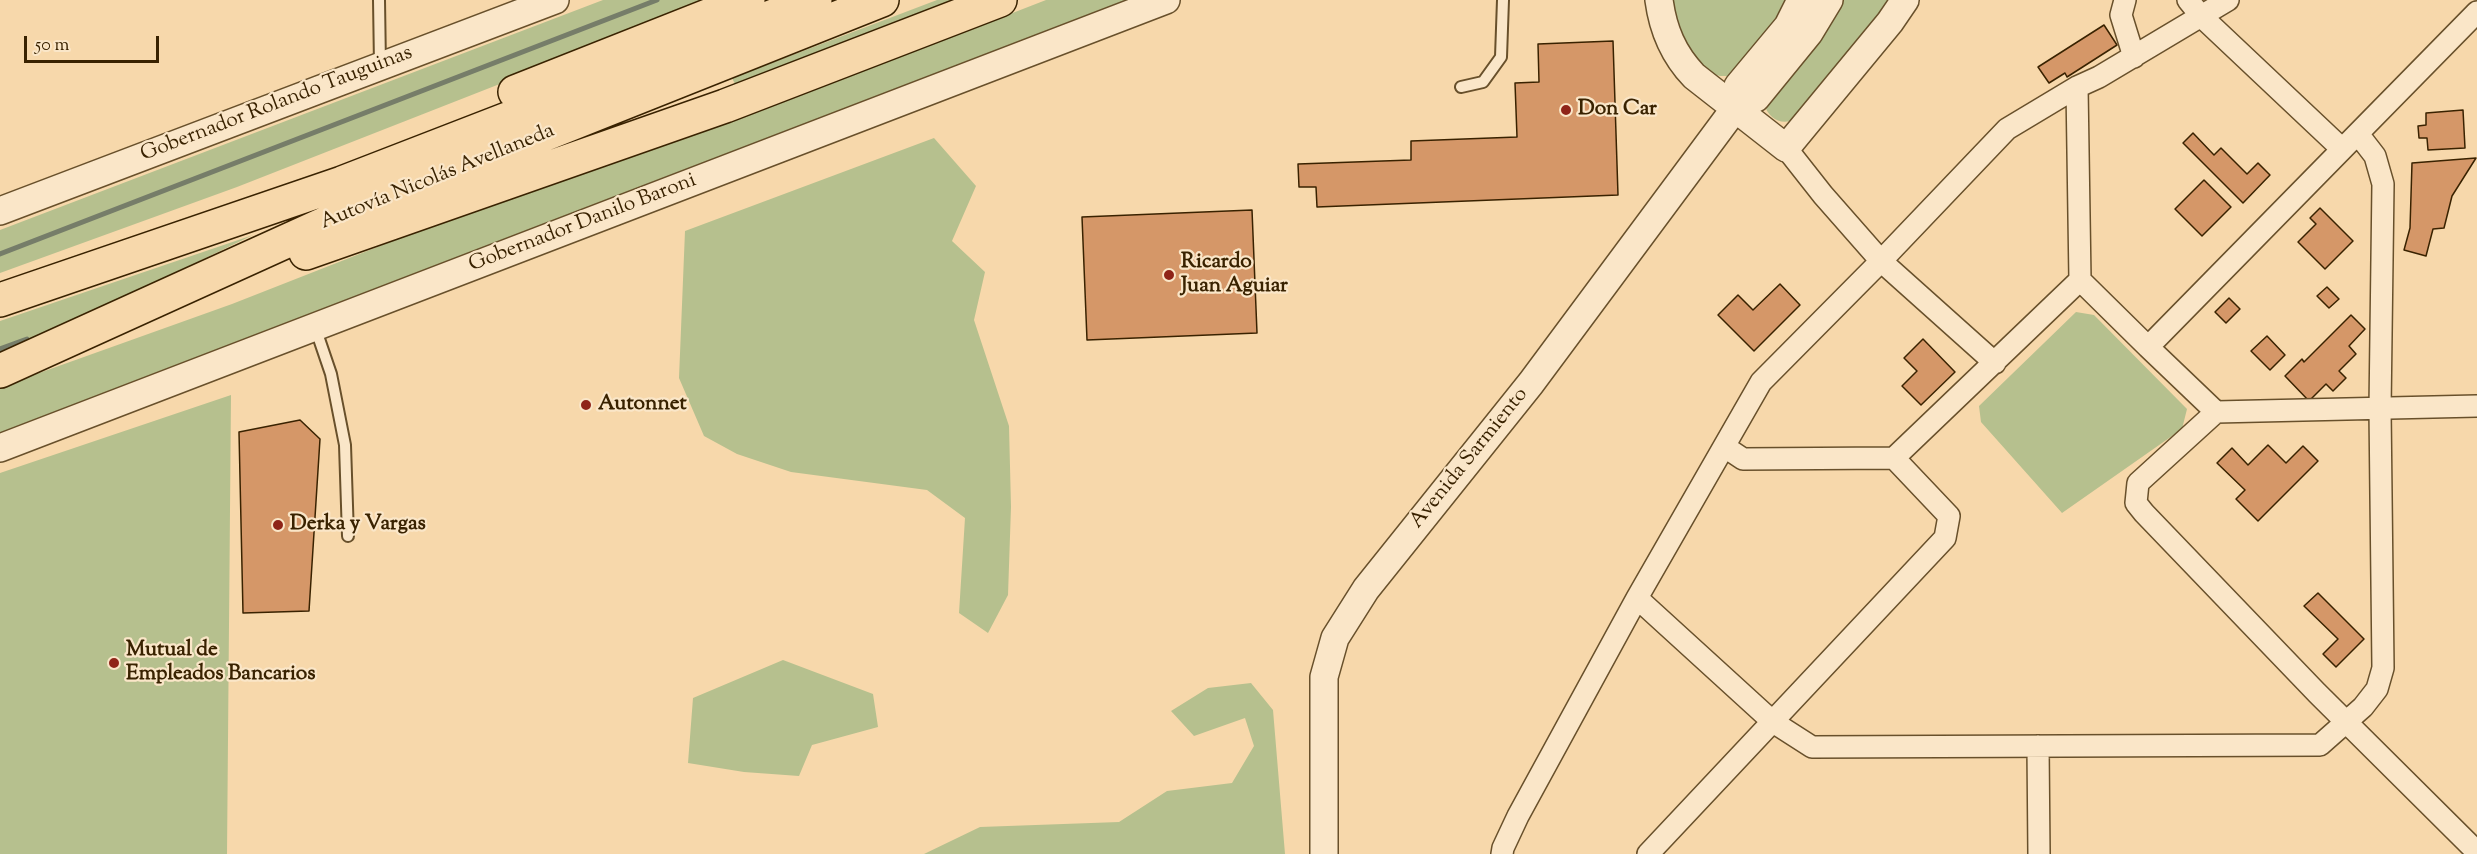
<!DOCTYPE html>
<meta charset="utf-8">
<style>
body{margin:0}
#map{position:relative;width:2477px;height:854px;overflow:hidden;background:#f7d8ab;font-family:"Sorts Mill Goudy",serif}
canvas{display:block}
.scale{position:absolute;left:24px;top:36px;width:135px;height:27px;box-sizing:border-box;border:3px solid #392200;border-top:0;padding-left:8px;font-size:18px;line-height:21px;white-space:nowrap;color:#392200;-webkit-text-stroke:4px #fae6c8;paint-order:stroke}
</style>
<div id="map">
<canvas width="2477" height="854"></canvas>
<div class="scale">50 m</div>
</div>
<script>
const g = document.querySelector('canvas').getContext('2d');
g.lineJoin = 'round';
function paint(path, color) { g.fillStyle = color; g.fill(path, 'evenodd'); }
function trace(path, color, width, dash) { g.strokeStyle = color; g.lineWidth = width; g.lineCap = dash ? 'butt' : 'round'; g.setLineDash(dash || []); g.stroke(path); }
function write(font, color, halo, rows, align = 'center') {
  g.font = font + ' "Sorts Mill Goudy",serif'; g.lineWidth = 4.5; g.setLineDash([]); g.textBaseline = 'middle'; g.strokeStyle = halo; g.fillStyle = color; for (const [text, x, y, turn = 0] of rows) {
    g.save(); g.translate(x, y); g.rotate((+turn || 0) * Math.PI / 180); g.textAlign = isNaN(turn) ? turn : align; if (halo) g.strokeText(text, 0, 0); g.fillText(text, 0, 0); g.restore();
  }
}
paint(new Path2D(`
 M603,0H714L237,187L0,273V230Z
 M937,0H976L737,88L732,78Z
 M1046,0H1139L0,439V387L232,304L418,231L758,112Z
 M1671,0H1790L1784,12L1736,74C1694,88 1679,29 1671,0Z
 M1840,0H1895L1796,119C1781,126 1769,119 1764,104Z
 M934,138L976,186L952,241L985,272L974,320L1009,426L1011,507L1008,595L988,633L959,613L965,518L927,490L791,472L737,454L704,436L679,378L685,231Z
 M253,235L101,309L0,354V321Z
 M2076,312L2094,315L2187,409L2182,429L2062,513L1981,422L1979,406Z
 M231,395L227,854H0V473Z
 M783,660L873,694L878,727L812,745L799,776L744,772L688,763L693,698Z
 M1251,683L1273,710L1285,854H924L980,827L1119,822L1167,791L1232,783L1254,746L1245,718L1194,736L1171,711L1208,688Z`), '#b6c08e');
trace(new Path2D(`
 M0,254L657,0
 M0,349L27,339`), '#767d69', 5);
const building = new Path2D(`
 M2104,25L2117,45L2067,77L2065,73L2049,83L2038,67Z
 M1613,41L1618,195L1317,207L1316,187H1299L1298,164L1411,160V141L1517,137L1515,83L1539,82L1538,44Z
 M2463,110L2465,148L2428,150L2427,138H2419L2418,126L2426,125V113Z
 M2193,133L2214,155L2221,148L2247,174L2258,163L2270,175L2243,203L2183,143Z
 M2476,158L2452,196L2444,228L2433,229L2426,256L2404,250L2410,228L2412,163Z
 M2204,180L2231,207L2202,236L2175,209Z
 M2320,208L2353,241L2325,269L2298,242L2316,224L2310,218Z
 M1252,210L1257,333L1087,340L1082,217Z
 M1780,284L1800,305L1754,351L1718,315L1738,295L1753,310Z
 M2327,287L2339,299L2329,308L2317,296Z
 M2229,298L2240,309L2226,323L2215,312Z
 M2351,315L2365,329L2349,346L2356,354L2339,371L2346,378L2333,391L2326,384L2309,401L2285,376L2302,359L2304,362Z
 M2267,336L2285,355L2270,370L2251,351Z
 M1923,339L1955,372L1921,405L1902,386L1917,371L1904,358Z
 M300,420L320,439L309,611L243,613L239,432Z
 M2268,445L2286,463L2303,446L2318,461L2258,521L2236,499L2245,490L2217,463L2232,448L2248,465Z
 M2318,593L2364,639L2336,667L2323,654L2338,639L2304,606Z`);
paint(building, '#d59768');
trace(building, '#392200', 1.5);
const service = new Path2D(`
 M379,0L380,65
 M1461,87L1483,82L1501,57L1503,0
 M315,327L331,374L345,445L348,536`);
const minor = new Path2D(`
 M2125,0L2121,15L2134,57
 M2188,0L2201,16L2342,149
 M2477,12L2148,347L2216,412L2477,406
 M1786,148L1823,195L1881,261L1995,363
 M2080,280L2148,347
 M2216,412L2138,483L2136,503L2144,513L2317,693L2477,852
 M1725,447L1743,459L1894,458L2080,280L2077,87
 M1637,598L1773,722L1812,747L2320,745L2363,707L2377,689L2383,668L2380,409L2383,184L2375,156L2358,134
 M2038,746L2039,854
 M1502,854L1503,848L1518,816L1637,598L1761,382L1881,261L2007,129L2077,87L2099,77L2228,0
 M1648,854L1945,538L1949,516L1894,458`);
const tertiary = new Path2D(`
 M1659,0C1663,30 1673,54 1694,76L1786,148L1890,22L1905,0
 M1736,107L1738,86L1788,26L1801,0
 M0,211L555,0
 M0,448L1166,0
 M1324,854V677L1335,638L1366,589L1531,383L1736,107L1756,98L1809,33L1829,0`);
const trunk = new Path2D(`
 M515,92L748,0
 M306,253L725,106L1000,0
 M0,300L342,183L815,0
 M0,371L355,210L882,0`);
trace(service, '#68502b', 14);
trace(minor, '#68502b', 24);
trace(tertiary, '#68502b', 30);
trace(trunk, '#392200', 36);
trace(service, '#fae6c8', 10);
trace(minor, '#fae6c8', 21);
trace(tertiary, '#fae6c8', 27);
trace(trunk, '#f7d8ab', 33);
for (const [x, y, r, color] of [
 [1566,110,6,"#8f2418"],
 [1169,275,6,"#8f2418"],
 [586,405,6,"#8f2418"],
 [278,525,6,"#8f2418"],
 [114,663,6,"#8f2418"]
]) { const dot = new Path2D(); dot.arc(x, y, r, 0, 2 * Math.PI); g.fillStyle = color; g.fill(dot); trace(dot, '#fae6c8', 2); }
write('21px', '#392200', '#fae6c8', [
 ["Gobernador Rolando Tauguinas",277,105,-21],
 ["Autovía Nicolás Avellaneda",438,178,-22],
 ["Gobernador Danilo Baroni",583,224,-21],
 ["Avenida Sarmiento",1470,459,-51]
]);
write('bold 21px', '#392200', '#fae6c8', [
 ["Don Car",1578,110],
 ["Ricardo",1181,263],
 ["Juan Aguiar",1181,287],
 ["Autonnet",598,405],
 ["Derka y Vargas",290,525],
 ["Mutual de",126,651],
 ["Empleados Bancarios",126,675]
], 'left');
</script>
